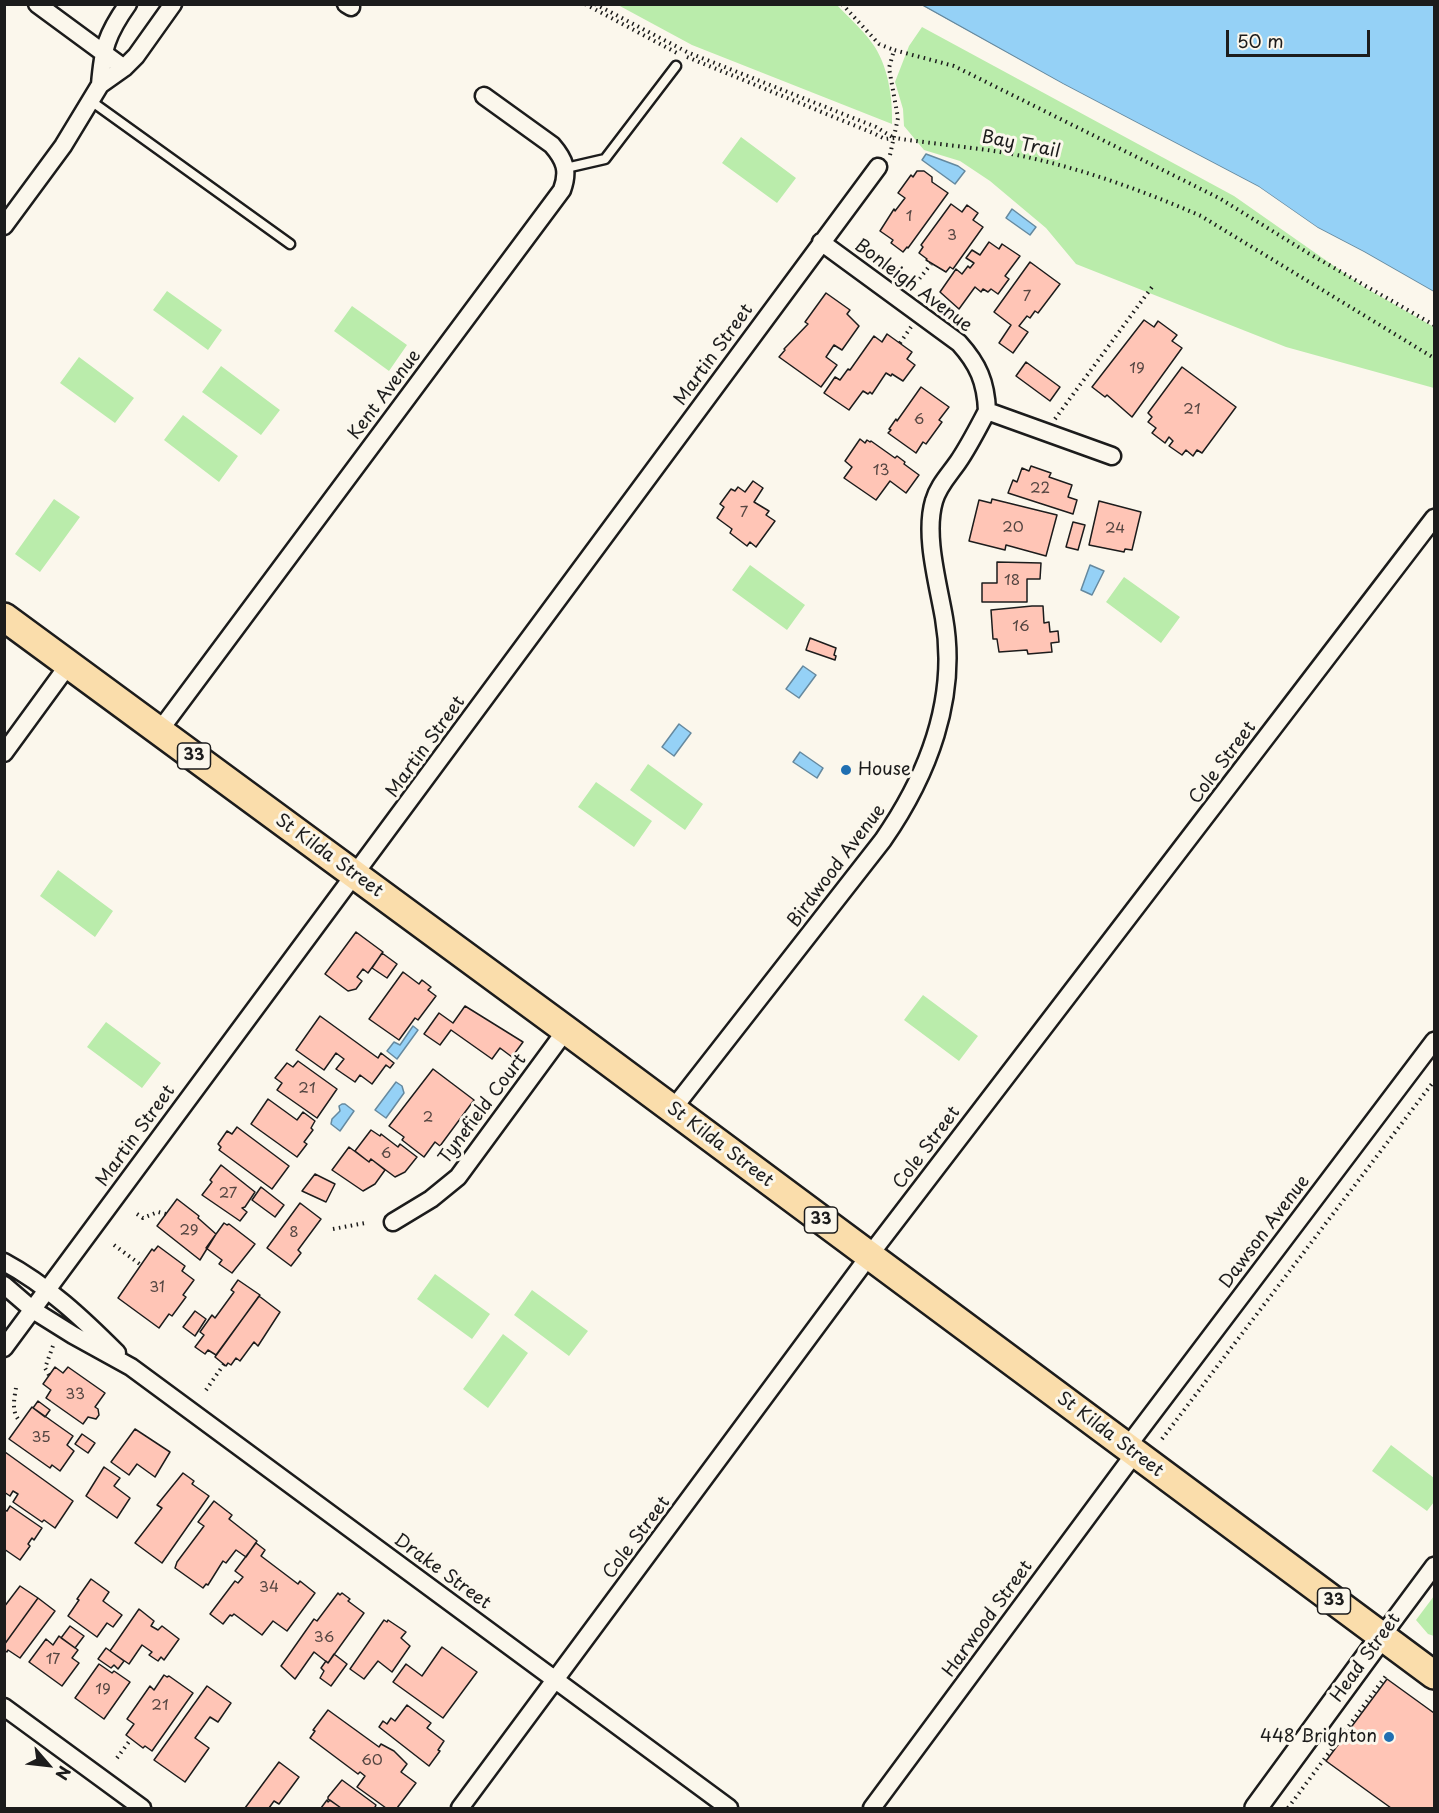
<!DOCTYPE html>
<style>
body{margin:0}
#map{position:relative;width:1439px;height:1813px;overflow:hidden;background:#fbf7ec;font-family:"Playpen Sans",sans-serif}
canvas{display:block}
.frame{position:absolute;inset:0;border:6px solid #1c1c1c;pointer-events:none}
.north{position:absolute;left:18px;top:1735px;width:60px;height:60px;-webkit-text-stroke:4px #fbf7ec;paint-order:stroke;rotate:118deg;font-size:16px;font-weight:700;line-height:24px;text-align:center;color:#1c1c1c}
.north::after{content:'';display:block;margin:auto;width:21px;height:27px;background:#1c1c1c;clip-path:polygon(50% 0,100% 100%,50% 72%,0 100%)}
.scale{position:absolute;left:1226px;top:30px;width:144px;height:27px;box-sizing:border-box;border:3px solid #1c1c1c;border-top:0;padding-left:8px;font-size:18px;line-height:21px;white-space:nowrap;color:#1c1c1c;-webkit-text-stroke:4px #fbf7ec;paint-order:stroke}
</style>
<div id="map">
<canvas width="1439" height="1813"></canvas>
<div class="frame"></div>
<div class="north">N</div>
<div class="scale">50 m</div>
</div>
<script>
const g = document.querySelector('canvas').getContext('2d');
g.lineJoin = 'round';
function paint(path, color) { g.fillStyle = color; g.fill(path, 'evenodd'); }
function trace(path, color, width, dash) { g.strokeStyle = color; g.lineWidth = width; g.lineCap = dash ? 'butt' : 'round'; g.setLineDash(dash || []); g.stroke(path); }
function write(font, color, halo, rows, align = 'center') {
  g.font = font + ' "Playpen Sans",sans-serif'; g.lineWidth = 6; g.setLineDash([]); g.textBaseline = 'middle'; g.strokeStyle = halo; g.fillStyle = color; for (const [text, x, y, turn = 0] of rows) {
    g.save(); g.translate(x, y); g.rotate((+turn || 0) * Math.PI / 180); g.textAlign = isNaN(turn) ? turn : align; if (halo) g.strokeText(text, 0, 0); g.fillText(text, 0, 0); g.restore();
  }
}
paint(new Path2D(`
 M618,5H837C848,17 862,29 872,43C888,64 893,99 892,124L692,45Z
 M922,27L1234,196L1364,287L1434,327V388L1286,347L1076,264L1046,228L990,181L960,161L924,150L904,126L903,109L895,82L909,46Z
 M741,137L796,178L777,203L722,163Z
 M167,291L222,330L208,350L153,310Z
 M352,306L407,345L389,371L334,331Z
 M79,357L134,398L115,423L60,383Z
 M221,366L280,410L261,435L202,392Z
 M183,415L238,456L219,482L164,440Z
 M54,499L80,517L40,572L15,554Z
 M750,565L805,605L787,630L732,590Z
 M1124,577L1180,617L1161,643L1106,602Z
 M648,764L703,804L685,830L630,790Z
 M596,782L652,821L634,847L578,807Z
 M58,870L113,911L95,937L40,896Z
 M923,995L978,1036L959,1061L904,1020Z
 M106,1022L161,1063L142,1088L87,1047Z
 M435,1274L490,1314L472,1339L417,1299Z
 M532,1290L588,1331L569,1356L514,1315Z
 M503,1334L528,1353L488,1408L463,1389Z
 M1391,1445L1434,1478V1502L1427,1511L1372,1471Z
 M1434,1596V1636L1428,1634L1416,1620Z`), '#baecab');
const water = new Path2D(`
 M922,5H1434V292L1364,252L1318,228L1259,187L1063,84Z
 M926,154L958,166L965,171L955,184L922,160Z
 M1012,209L1036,227L1030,235L1006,218Z
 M1090,565L1104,571L1092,595L1081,590Z
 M803,666L816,675L799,698L786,689Z
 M679,724L691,733L674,756L662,747Z
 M800,752L823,768L817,778L793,762Z
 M413,1026L418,1030L397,1059L387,1051L394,1042L400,1045Z
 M396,1082L402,1086L404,1093L386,1118L375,1110Z
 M342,1104H345L354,1111L340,1131L331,1124L332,1119L340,1111L339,1106Z`);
paint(water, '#95d1f6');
trace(water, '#65899f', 1.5);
paint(new Path2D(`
 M919,4L1063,84L1259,187L1318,228L1364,252L1434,292V295L1363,254L1316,231L1258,189L1062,86L921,7Z`), '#fbf7ec');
const building = new Path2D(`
 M917,171H924L932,177V182L948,193L908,248L907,247L903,252L891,243L893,240L880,231L894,209L895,211L905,198L898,193L911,175L913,177Z
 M951,204L962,212L967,205L978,213L973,220L983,227L953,269L950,267L946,272L926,260L927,259L919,253L923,247L921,245Z
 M989,242L999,249L1002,244L1020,256L1005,276L1009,279L998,294L991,289L988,292L983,289L981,292L975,287L959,309L940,292L956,269L962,274L968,266L970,268L974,263L966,258L972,250L980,255Z
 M1030,262L1060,284L1038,313L1035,311L1030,318L1027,316L1019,326L1028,332L1013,353L999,343L1011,325L994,312Z
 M826,293L850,310L847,314L859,326L842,350L834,345L826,357L837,365L821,387L779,357L785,350L784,349L808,324L805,322Z
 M1144,320L1154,327L1158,321L1177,335L1172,341L1182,348L1132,417L1107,395L1105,397L1092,387Z
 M887,334L912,352L907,359L915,365L903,381L892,374L891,376L886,373L872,394L870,392L868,394L863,391L849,410L824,393L835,377L840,380L848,369L850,370L874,336L882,342Z
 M1026,362L1060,387L1050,401L1016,376Z
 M1182,367L1236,407L1202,453L1197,450L1193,456L1186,450L1182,455L1169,446L1173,441L1169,437L1165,443L1152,433L1156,428L1148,422L1152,417L1148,413Z
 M921,387L949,407L939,420L942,422L926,444L923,442L916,453L888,433L891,430L889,429L896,419L897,421Z
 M860,439L865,443L867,440L870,442L871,441L895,458L897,456L905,462L904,464L919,475L906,493L890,481L876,500L844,478L852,467L845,461Z
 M1031,466L1051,473L1049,477L1072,485L1068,497L1077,500L1073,514L1008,493L1013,480L1017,482L1022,468L1029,471Z
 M753,481L763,488L754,502L769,511L766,515L775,521L756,547L750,542L747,546L730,533L732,529L717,518L724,507L720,504L731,489L735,491L738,487L745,492Z
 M992,499L1057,515L1046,556L1006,545L1005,550L969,541L979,500L991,503Z
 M1099,501L1141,512L1132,550L1125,549L1124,552L1089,545Z
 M1073,522L1085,525L1078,550L1066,547Z
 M997,562L1041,563L1040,579H1027V602H982V583H997Z
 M1032,606H1043L1044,623L1049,622L1050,632L1058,631L1059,642L1051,643L1052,652L1028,654L1027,650L999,652L997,639H993L991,610Z
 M810,638L836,648L834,655L836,656L835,660L806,650Z
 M356,932L383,952L368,973L363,969L357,977L362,981L356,989L348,991L325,974Z
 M382,953L397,964L387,978L372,968Z
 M403,972L419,984L422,980L431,987L428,990L436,996L418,1020L415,1018L399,1040L369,1019Z
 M465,1006L523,1042L512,1057L500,1048L492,1059L451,1030L440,1045L424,1034L439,1013L453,1023Z
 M320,1016L378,1058L381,1053L394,1063L390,1068L386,1065L372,1084L360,1075L355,1082L336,1069L344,1059L336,1053L324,1070L296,1050Z
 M298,1061L337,1089L317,1118L277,1090L282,1083L275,1078L287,1063L293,1067Z
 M433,1069L474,1100L440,1146L435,1142L424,1157L402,1140L404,1137L389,1126Z
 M268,1099L297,1120L303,1112L315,1121L311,1128L313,1130L304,1142L307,1144L297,1157L251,1124Z
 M237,1127L289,1166L272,1189L219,1150L221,1147L218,1144L227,1131L232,1134Z
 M371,1130L380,1136L381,1134L398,1147L400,1144L417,1157L405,1172L395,1177L371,1159L369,1162L355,1151Z
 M349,1147L369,1162L371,1159L385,1170L375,1184L363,1191L332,1170Z
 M221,1165L255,1192L245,1207L242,1208L247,1212L240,1221L202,1195L212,1182L210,1180Z
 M315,1174L335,1184L326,1202L302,1191Z
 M261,1187L284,1205L275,1217L252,1200Z
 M177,1199L199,1216L198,1218L216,1234L200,1260L157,1226Z
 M300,1203L321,1219L298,1250L301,1253L291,1266L267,1248Z
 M224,1223L227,1225L229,1224L255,1244L232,1273L219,1264L222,1260L206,1248Z
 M158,1246L185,1266L182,1271L194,1280L183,1295L186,1297L172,1316L169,1314L159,1328L118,1298L152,1249L154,1251Z
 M238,1280L260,1295L216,1355L208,1350L205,1354L195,1347L204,1335L200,1332L212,1315L215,1318L234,1292L231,1290Z
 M259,1296L280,1312L258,1346L254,1342L240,1361L236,1358L231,1365L228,1363L226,1366L215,1357Z
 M195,1311L206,1319L195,1336L183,1327Z
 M55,1367L63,1373L68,1367L105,1393L95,1407L98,1409L99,1415L96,1419L88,1417L83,1424L46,1398L51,1390L43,1384Z
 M38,1401L50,1410L45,1417L33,1408Z
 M32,1407L73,1436L67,1445L74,1451L60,1471L52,1465L50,1468L9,1439Z
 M135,1429L170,1452L155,1477L137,1464L129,1475L111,1462Z
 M82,1434L95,1443L88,1453L75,1444Z
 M4,1449L5,1452L73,1501L55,1528L44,1520L42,1522L13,1502L18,1494L13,1491L10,1496L4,1492Z
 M104,1467L120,1478L114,1486L130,1498L117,1518L86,1496Z
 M183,1473L194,1481L192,1484L209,1496L162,1563L135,1543L162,1508L157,1505Z
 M214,1501L232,1515L229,1519L257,1541L246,1557L236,1550L226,1563L223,1561L208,1585L206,1584L203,1588L175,1568L177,1562L204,1526L198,1522Z
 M10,1506L42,1528L34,1540L32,1538L28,1544L30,1546L20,1560L4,1549V1510L7,1511Z
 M256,1543L265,1550L261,1556L298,1584L300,1581L315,1593L287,1631L273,1621L262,1635L234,1614L232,1616L230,1615L223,1624L210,1614L235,1581L238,1583L243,1577L235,1571Z
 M91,1579L109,1592L103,1601L122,1615L113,1627L107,1623L97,1637L68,1616L79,1600L77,1599Z
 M20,1586L38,1598L4,1645V1607Z
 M338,1593L340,1595L342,1593L350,1599L348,1601L364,1613L328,1663L314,1652L295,1679L281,1666L314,1619L317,1621Z
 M38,1598L55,1611L20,1658L8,1650L7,1652L4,1650V1645Z
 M139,1609L154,1621L151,1626L158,1630L162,1626L179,1639L164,1660L161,1657L158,1661L149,1655L152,1652L142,1645L129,1664L110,1651Z
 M384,1620L387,1622L388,1620L406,1632L401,1638L410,1646L392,1672L378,1661L364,1679L350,1669Z
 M70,1626L84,1636L75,1648L61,1638Z
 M59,1636L78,1650L72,1658L79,1663L62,1686L29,1662L46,1639L53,1645Z
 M442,1647L477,1672L443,1718L393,1682L406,1664L422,1676Z
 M106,1648L124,1661L118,1669L114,1665L111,1668L98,1659Z
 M334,1654L347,1664L331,1686L320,1678L324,1671L321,1668L326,1661L328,1663Z
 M99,1664L112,1673L114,1671L130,1682L104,1719L75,1698Z
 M164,1675L167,1677L169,1676L193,1693L152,1751L145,1746L143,1748L126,1735L134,1724L127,1719L150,1686L154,1690Z
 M1387,1679L1434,1713V1808H1391L1326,1761Z
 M207,1686L231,1703L218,1722L210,1717L195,1738L209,1748L185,1782L154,1760Z
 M407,1705L431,1723L427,1728L444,1741L438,1750L440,1751L429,1766L379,1727L383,1721L387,1724L391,1718L395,1721Z
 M328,1710L379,1747L381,1744L394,1751L407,1764L401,1772L416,1783L397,1808H386L357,1787L365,1776L360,1772L358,1774L310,1738L315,1731L313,1730Z
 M279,1762L299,1777L279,1804L274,1801L269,1808H245Z
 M342,1780L376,1805L375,1807L377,1808H341L328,1799V1797Z
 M327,1800L328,1802L330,1800L341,1808H321Z`);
paint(building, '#ffc5b6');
trace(building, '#1c1c1c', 1.5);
const service = new Path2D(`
 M91,101L290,244
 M566,168L605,159L676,66`);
const minor = new Path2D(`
 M37,4L124,68
 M346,4L351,7
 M100,85C103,48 106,35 128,4
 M4,226L63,146L100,85L124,68L136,56L173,4
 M821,242L959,343C978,364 986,382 987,411L1112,456
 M160,730L562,190C569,171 565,160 552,145L484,96
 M4,753L69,664
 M672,1110L883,840C928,775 958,698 944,618C938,583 924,535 934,501C938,486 949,475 958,462C969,446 978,428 987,411
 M393,1222L431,1199L458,1177L566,1030
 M4,1262C47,1285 83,1319 117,1353
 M4,1285L33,1310L73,1335L131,1367L729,1808
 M4,1348L878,167
 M1127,1447L1434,1041
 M1382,1636L1434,1566
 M4,1707L142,1808
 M460,1808L869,1256L1434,518
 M872,1808L1135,1453`);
const tertiary = new Path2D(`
 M1256,1808L1382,1636`);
const primary = new Path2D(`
 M4,617L566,1030L1434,1675`);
trace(service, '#1c1c1c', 13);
trace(minor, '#1c1c1c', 21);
trace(tertiary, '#1c1c1c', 26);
trace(primary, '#1c1c1c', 32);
trace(new Path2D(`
 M585,4L677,53
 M595,4L687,52L876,127L894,138
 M842,4L879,44L894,50
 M687,57L873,133L885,139L895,138C939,145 988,148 1031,158C1089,171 1146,192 1201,216L1434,358
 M890,155L898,118L889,68L894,50L954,66L1219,198L1308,253L1434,325
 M912,288L931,264
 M900,343L911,327
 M1055,419L1152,287
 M137,1214L143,1218L158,1212L166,1214
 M333,1229L365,1223
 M114,1245L141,1265
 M49,1375L45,1368L54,1343
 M16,1388C14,1399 11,1414 21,1422
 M206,1390L224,1364
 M1162,1439L1434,1081
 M117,1758L131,1739
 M1288,1808L1388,1673`), '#1c1c1c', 4, [1.5, 4.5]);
trace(service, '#fbf7ec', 8);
trace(minor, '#fbf7ec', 16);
trace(tertiary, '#fbf7ec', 21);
trace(primary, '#faddab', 27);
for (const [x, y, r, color] of [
 [846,770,6,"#1f6fb2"],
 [1389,1737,6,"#1f6fb2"]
]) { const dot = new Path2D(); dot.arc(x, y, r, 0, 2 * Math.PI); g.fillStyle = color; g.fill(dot); trace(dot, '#fbf7ec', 2); }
write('15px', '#554642', null, [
 ["1",909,217],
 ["3",952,236],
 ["7",1027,297],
 ["19",1137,369],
 ["21",1192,410],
 ["6",919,420],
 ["13",881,471],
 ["22",1040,489],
 ["7",744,513],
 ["20",1013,528],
 ["24",1115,529],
 ["18",1012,581],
 ["16",1021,627],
 ["21",307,1089],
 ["2",428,1118],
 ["6",386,1154],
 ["27",228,1194],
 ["29",189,1231],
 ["8",294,1233],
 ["31",157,1288],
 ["33",75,1395],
 ["35",41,1438],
 ["34",269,1588],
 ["36",324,1638],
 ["17",53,1660],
 ["19",103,1690],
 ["21",160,1706],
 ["60",372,1761]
]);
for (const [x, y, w] of [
 [194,756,33],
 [821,1220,33],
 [1334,1601,33]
]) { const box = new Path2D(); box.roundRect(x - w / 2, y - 13, w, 26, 4.5); g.fillStyle = '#fbf7ec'; g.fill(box); trace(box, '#1c1c1c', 1.5); }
write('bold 16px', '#1c1c1c', null, [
 ["33",194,756],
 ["33",821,1220],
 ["33",1334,1601]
]);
write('18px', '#1c1c1c', '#fbf7ec', [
 ["Bay Trail",1021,145,11],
 ["Bonleigh Avenue",913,286,37],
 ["Martin Street",714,355,-54],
 ["Kent Avenue",385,395,-53],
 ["Martin Street",426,747,-54],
 ["Cole Street",1223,763,-53],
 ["St Kilda Street",329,856,36],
 ["Birdwood Avenue",837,866,-53],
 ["Tynefield Court",483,1109,-53],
 ["Martin Street",136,1136,-54],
 ["St Kilda Street",720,1145,37],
 ["Cole Street",927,1148,-53],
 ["Dawson Avenue",1265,1232,-53],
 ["St Kilda Street",1110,1435,37],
 ["Cole Street",637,1538,-53],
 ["Drake Street",442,1572,36],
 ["Harwood Street",988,1619,-54],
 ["Head Street",1366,1658,-54]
]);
write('18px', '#1c1c1c', '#fbf7ec', [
 ["House",858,770],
 ["448 Brighton",1377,1737,"right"]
], 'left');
</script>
